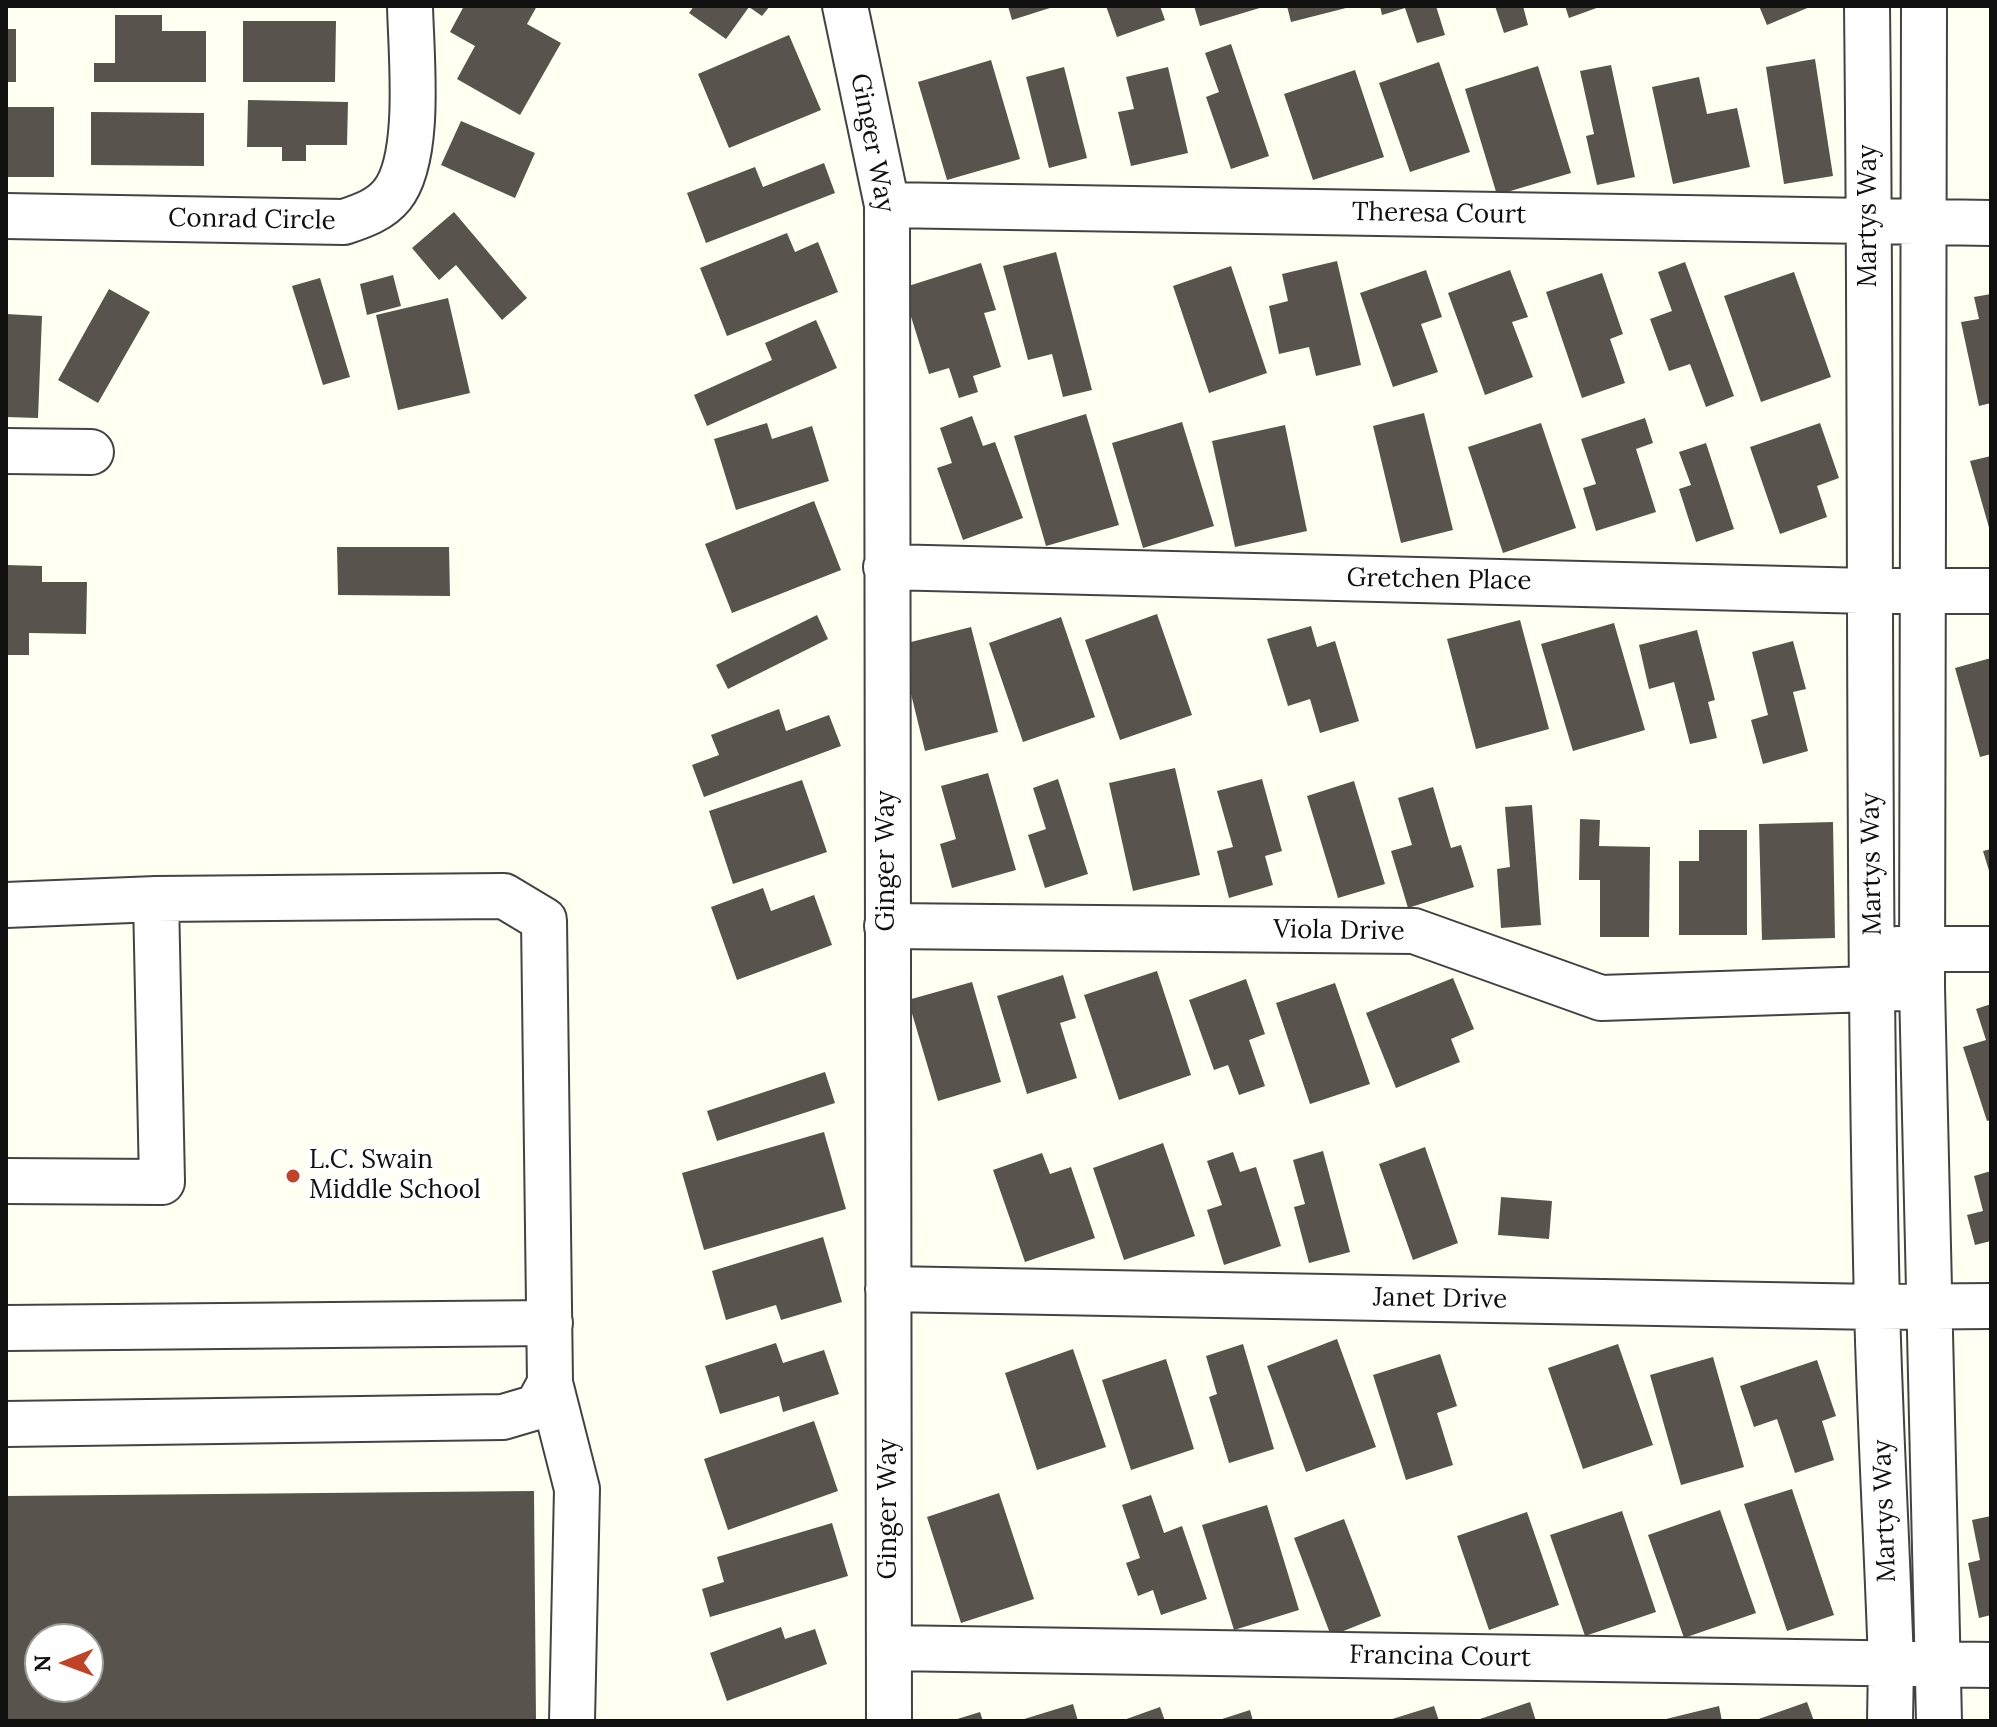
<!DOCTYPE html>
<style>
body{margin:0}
#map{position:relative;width:1997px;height:1727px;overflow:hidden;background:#fffff2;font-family:Lora,serif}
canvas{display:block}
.frame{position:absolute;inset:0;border:8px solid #101010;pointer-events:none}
.north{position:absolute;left:24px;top:1623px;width:80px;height:80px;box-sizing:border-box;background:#fff;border:2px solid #9f9f9f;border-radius:50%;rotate:269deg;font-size:22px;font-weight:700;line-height:32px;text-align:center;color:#101010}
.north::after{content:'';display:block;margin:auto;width:28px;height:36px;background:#c04227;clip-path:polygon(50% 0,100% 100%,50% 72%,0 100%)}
</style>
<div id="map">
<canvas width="1997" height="1727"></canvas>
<div class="frame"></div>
<div class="north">N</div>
</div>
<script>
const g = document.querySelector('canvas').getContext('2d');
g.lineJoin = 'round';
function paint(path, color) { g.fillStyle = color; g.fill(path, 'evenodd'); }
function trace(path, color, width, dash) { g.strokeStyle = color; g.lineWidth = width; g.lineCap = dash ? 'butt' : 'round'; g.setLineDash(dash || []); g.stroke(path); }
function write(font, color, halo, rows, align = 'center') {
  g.font = font + ' Lora,serif'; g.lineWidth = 8; g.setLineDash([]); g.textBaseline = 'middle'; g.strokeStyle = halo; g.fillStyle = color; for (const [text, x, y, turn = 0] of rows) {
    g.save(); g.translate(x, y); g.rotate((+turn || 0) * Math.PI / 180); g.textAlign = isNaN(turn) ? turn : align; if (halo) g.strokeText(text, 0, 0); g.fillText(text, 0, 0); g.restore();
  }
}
paint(new Path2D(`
 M464,6H537L527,24L561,43L520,115L457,79L475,46L450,32Z
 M694,6H770L762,16L749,7L726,39L689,13Z
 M1008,6H1053V7L1012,20Z
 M1106,6H1160L1165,20L1117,37Z
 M1194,6H1263V7L1200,26Z
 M1287,6H1350V7L1291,22Z
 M1380,6H1436L1445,35L1417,43L1405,8L1382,15Z
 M1495,6H1523L1528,25L1504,33Z
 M1565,6H1602L1569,18Z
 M1759,6H1812L1767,25Z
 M115,15H162V31H206V82H94V63H115Z
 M243,21H336L335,82H243Z
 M6,29H16V82H6Z
 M789,35L821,110L729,148L698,74Z
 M1231,44L1269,156L1231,169L1206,97L1219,92L1205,53Z
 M1815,59L1833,176L1784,184L1766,67Z
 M991,60L1020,159L947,180L918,82Z
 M1439,62L1470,152L1410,172L1379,83Z
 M1611,65L1635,177L1597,185L1586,136L1594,134L1580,71Z
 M1538,66L1571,173L1497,195L1465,89Z
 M1064,67L1087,158L1049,168L1026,77Z
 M1168,67L1188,153L1131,166L1118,112L1134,109L1126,77Z
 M1355,70L1384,157L1313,180L1284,94Z
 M1699,77L1707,114L1737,108L1750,167L1673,184L1652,87Z
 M248,100L348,102L347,145H306V161H282V147H247Z
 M6,107H54V177H6Z
 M91,112L204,113V166L91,165Z
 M461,121L535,153L515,198L441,165Z
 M824,163L835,193L706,243L687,193L755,167L763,187Z
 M454,212L527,298L502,320L456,265L439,280L412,248Z
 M787,233L795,252L818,242L838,292L727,336L700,268Z
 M1056,252L1092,390L1063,397L1052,354L1028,360L1003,266Z
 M1337,261L1361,365L1316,376L1309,347L1279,354L1269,306L1288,301L1282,274Z
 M1685,262L1734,396L1706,407L1690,364L1669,371L1650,319L1672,311L1658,272Z
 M981,263L996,310L984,313L1001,367L973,376L978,392L959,398L949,368L929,374L902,288Z
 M1231,266L1267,373L1209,393L1173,286Z
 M1426,270L1442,317L1421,324L1438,372L1393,387L1360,293Z
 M1510,270L1528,317L1512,322L1533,377L1485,395L1448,293Z
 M1794,272L1831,377L1761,402L1724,296Z
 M1602,273L1623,334L1610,339L1625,383L1582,398L1546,292Z
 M393,275L401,306L367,315L360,284Z
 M320,278L350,377L323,385L292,286Z
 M109,289L150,312L98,403L58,380Z
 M1991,294V403L1979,406L1961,322L1979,319L1974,297Z
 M448,298L470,393L398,410L376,315Z
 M6,314L42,316L38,418L6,417Z
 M816,320L837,368L707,426L694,395L772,360L765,343Z
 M1424,413L1453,530L1401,543L1373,426Z
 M1086,414L1119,525L1046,546L1014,436Z
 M972,416L983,446L995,442L1023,518L963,540L937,468L952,463L940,428Z
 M1645,418L1653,443L1636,449L1656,512L1596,531L1583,488L1596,484L1581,439Z
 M1182,422L1214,526L1143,548L1112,443Z
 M767,423L772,439L812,426L829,481L736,510L714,439Z
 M1541,423L1576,528L1503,553L1468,447Z
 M1820,423L1839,478L1817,486L1827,517L1780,534L1750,447Z
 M1285,425L1307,531L1235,547L1212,441Z
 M1706,443L1734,529L1696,542L1679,489L1691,485L1679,452Z
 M1991,456V531H1990L1970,461Z
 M814,501L841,570L732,613L705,544Z
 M337,547H449L450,596L338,595Z
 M6,565L42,566V582H87L86,634L29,633V655H6Z
 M1157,614L1192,715L1120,740L1085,640Z
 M817,615L828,639L728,689L716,665Z
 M1061,617L1095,717L1023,742L989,643Z
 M1520,620L1549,729L1476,749L1447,639Z
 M1614,623L1645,730L1573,751L1541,644Z
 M1311,626L1317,647L1335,641L1359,721L1320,733L1310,699L1288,706L1267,639Z
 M971,627L998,732L925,751L899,645Z
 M1697,630L1715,700L1708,702L1717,738L1690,744L1674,682L1649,689L1639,645Z
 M1793,641L1806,689L1793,692L1808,751L1763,764L1751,720L1768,715L1752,652Z
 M1991,658V754L1980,757L1955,668Z
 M779,709L786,731L829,715L841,746L704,797L692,765L719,755L711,735Z
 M1175,768L1200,875L1133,891L1109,783Z
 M988,773L1016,870L952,888L940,844L956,839L941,786Z
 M1058,779L1088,874L1045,888L1028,835L1046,829L1033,788Z
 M1262,779L1282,851L1265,856L1273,885L1229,898L1217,851L1233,847L1217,791Z
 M802,780L827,852L733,884L709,811Z
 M1354,781L1385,884L1338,898L1307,796Z
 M1433,787L1451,848L1461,845L1474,887L1408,908L1391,851L1412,845L1398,798Z
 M1532,805L1541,925L1501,928L1497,869L1510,867L1505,807Z
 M1580,819L1600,820L1599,846L1650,847L1649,937H1600V880H1579Z
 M1833,822L1835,938L1762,940L1759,824Z
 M1699,830H1747V935H1679V861H1699Z
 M1991,849V874H1990L1983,851Z
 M763,888L771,911L814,895L832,945L737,980L711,907Z
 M1157,971L1191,1075L1119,1100L1084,995Z
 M1063,975L1076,1018L1060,1023L1077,1078L1027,1094L997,996Z
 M1453,978L1474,1029L1451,1039L1460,1062L1396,1088L1366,1013Z
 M1246,979L1265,1034L1249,1040L1265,1086L1239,1095L1228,1065L1214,1070L1189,1000Z
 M972,982L1001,1082L938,1101L908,1000Z
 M1335,983L1370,1084L1310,1104L1276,1003Z
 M1991,1004V1120L1987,1121L1963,1047L1986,1040L1976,1009Z
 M825,1072L835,1103L717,1141L707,1111Z
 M824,1132L846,1209L704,1250L682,1173Z
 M1163,1143L1195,1236L1124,1260L1093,1168Z
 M1425,1147L1458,1243L1413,1260L1379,1164Z
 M1323,1151L1350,1252L1309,1263L1294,1207L1305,1204L1293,1160Z
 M1233,1152L1240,1172L1256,1167L1281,1246L1224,1265L1207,1210L1222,1205L1207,1161Z
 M1042,1153L1050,1174L1071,1167L1095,1238L1025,1262L993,1170Z
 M1991,1171V1241L1975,1245L1967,1215L1983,1211L1974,1176Z
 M1501,1197L1552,1201L1549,1239L1498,1235Z
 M823,1237L842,1302L781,1320L776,1305L726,1320L712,1271Z
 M1337,1339L1376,1447L1306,1472L1267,1366Z
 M776,1343L783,1363L824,1350L839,1394L783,1412L779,1396L720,1414L705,1366Z
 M1243,1344L1274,1449L1229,1463L1209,1397L1217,1394L1206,1356Z
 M1618,1344L1653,1445L1583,1469L1548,1368Z
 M1073,1349L1106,1447L1037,1470L1005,1373Z
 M1440,1354L1457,1406L1437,1413L1453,1465L1406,1480L1373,1375Z
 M1713,1357L1744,1467L1681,1485L1650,1375Z
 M1166,1359L1194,1449L1131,1470L1102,1380Z
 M1817,1360L1836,1416L1822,1421L1834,1460L1795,1473L1777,1419L1754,1427L1740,1386Z
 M814,1421L838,1491L728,1530L704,1459Z
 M1792,1489L1834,1615L1787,1631L1744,1504Z
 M534,1491L536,1721H6V1496ZM40,1639H88V1687H40Z
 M999,1493L1034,1599L961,1623L927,1517Z
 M1151,1495L1164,1533L1182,1526L1207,1599L1161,1615L1153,1590L1138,1596L1126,1563L1140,1558L1122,1505Z
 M1267,1505L1299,1610L1234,1630L1202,1525Z
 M1720,1510L1756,1613L1684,1638L1648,1535Z
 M1622,1511L1656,1612L1585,1636L1550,1535Z
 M1527,1512L1559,1605L1489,1630L1457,1536Z
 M1991,1516V1615L1979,1618L1968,1563L1980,1560L1972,1520Z
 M1344,1519L1381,1616L1331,1636L1294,1538Z
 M832,1523L848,1576L710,1617L702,1589L724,1582L717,1557Z
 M781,1627L785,1639L815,1629L827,1664L727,1701L710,1653Z
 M1530,1702L1536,1721H1477V1720Z
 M1807,1702L1814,1721H1753Z
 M1073,1704L1078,1721H1021V1720Z
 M1434,1706L1439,1721H1389V1720Z
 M1719,1706L1722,1721H1662V1720Z
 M1160,1707L1165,1721H1121Z
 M1250,1710L1253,1721H1219V1720Z
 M980,1712L983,1721H954V1720Z`), '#58534c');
const minor = new Path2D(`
 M845,6L887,205L889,1721
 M1867,6C1872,439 1867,873 1877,1306C1880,1425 1887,1544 1891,1664L1890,1721
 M1924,6L1922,987L1939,1721
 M887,205L1991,223
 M6,216L344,222C362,216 380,210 392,195C422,158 411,54 410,6
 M6,451L91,452
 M886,567L1869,591H1991
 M6,905L156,899L504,896L544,920L550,1383L577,1489L572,1721
 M887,926L1414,931L1601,998L1900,988
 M1897,949H1991
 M6,1181L162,1182L156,899
 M888,1289L1877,1307L1991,1306
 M6,1328L550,1323
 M6,1424L503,1417L537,1407L550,1383
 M889,1648L1991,1665`);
trace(minor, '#434343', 48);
trace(minor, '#fff', 44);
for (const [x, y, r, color] of [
 [293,1176,8,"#c04227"]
]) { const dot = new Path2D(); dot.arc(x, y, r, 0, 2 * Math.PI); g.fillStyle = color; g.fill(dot); trace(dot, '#fff', 3); }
write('26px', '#101010', '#fff', [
 ["Ginger Way",872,143,79],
 ["Theresa Court",1439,214,1],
 ["Martys Way",1869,216,-90],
 ["Conrad Circle",252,220,1],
 ["Gretchen Place",1439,580,1],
 ["Ginger Way",887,861,-90],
 ["Martys Way",1872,864,-91],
 ["Viola Drive",1339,931,1],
 ["Janet Drive",1440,1299,1],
 ["Ginger Way",889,1509,-90],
 ["Martys Way",1885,1511,-92],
 ["Francina Court",1440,1657,1]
]);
write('26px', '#101010', '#fff', [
 ["L.C. Swain",309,1161],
 ["Middle School",309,1191]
], 'left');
</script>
